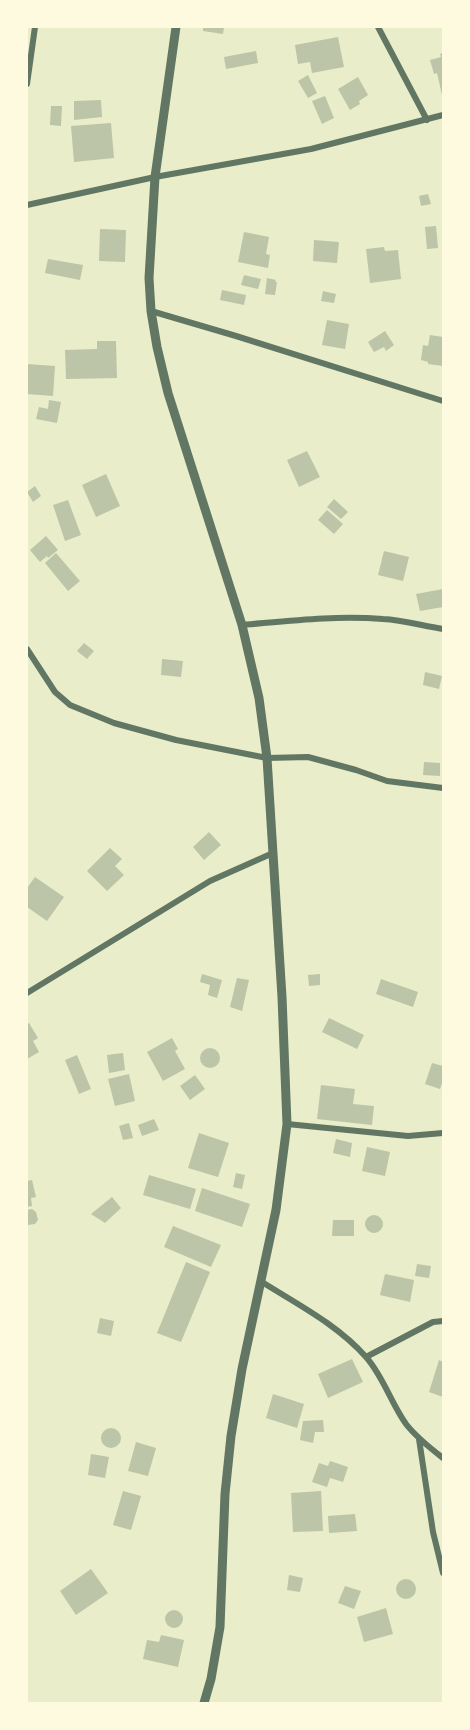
<!DOCTYPE html>
<style>
body{margin:0}
#map{position:relative;width:470px;height:1730px;overflow:hidden;background:#e9edc9;font-family:Jost,sans-serif}
canvas{display:block}
.frame{position:absolute;inset:0;border:28px solid #fefae0;pointer-events:none}
</style>
<div id="map">
<canvas width="470" height="1730"></canvas>
<div class="frame"></div>
</div>
<script>
const g = document.querySelector('canvas').getContext('2d');
g.lineJoin = 'round';
function paint(path, color) { g.fillStyle = color; g.fill(path, 'evenodd'); }
function trace(path, color, width, dash) { g.strokeStyle = color; g.lineWidth = width; g.lineCap = dash ? 'butt' : 'round'; g.setLineDash(dash || []); g.stroke(path); }
paint(new Path2D(`
 M203,27H224L223,34L203,31Z
 M338,37L344,67L312,73L310,62L298,64L295,45Z
 M256,51L258,63L226,69L224,57Z
 M443,53V95H442L437,73L434,74L430,60L441,57L440,54Z
 M308,75L317,93L308,98L298,81Z
 M358,77L368,95L359,101L360,104L350,110L338,89Z
 M325,96L334,118L322,124L312,101Z
 M101,100L102,117L74,120V101Z
 M51,106H62L61,126L50,125Z
 M111,123L114,158L74,162L71,126Z
 M428,194L431,204L421,206L419,196Z
 M436,226L438,248L427,249L425,227Z
 M100,229L126,230L125,262L99,261Z
 M244,232L269,237L266,254L270,255L268,268L238,262Z
 M314,240L339,242L337,263L313,261Z
 M384,247L385,251L398,250L401,279L370,283L366,249Z
 M48,259L83,265L80,280L45,273Z
 M244,275L261,279L258,289L241,285Z
 M267,278L276,280L275,282H277L275,295L265,294Z
 M222,290L246,295L244,305L220,300Z
 M323,291L336,294L334,303L321,301Z
 M327,320L349,324L345,349L322,345Z
 M385,331L394,345L386,351L384,347L374,352L368,342Z
 M430,335L443,337V366L428,364V362L421,360L423,345L428,346Z
 M97,341H116L117,378L66,379L65,350L97,349Z
 M27,364L55,366L53,396L27,394Z
 M49,400L61,402L57,423L36,419L39,407L48,409Z
 M307,451L320,477L299,487L287,460Z
 M106,474L120,506L96,517L82,485Z
 M35,486L41,496L33,502L27,492Z
 M334,499L348,512L341,519L327,507Z
 M68,500L81,535L65,541L53,505Z
 M327,510L343,524L334,534L318,520Z
 M46,536L58,550L48,558L47,556L40,562L30,550Z
 M384,551L409,557L403,581L378,575Z
 M56,553L80,581L68,591L45,563Z
 M443,589V607L420,611L416,594Z
 M84,643L94,651L87,659L77,651Z
 M162,659L183,661L181,677L161,675Z
 M425,672L442,676L439,689L423,685Z
 M424,762L440,763V776L423,775Z
 M209,832L221,845L204,860L193,847Z
 M110,848L122,859L115,866L124,875L107,891L87,871Z
 M35,877L64,897L47,921L27,907V888Z
 M202,974L222,980L217,998L208,995L210,985L200,982Z
 M320,974V985L309,986L308,975Z
 M237,978L249,980L242,1011L230,1007Z
 M381,979L418,992L413,1007L376,994Z
 M329,1018L364,1035L357,1049L322,1032Z
 M29,1023L38,1038L33,1041L39,1052L27,1059V1024Z
 M172,1038L178,1049L175,1051L185,1069L163,1081L147,1052Z
 M200 1058a10 10 0 1 1 20 0a10 10 0 1 1-20 0Z
 M123,1053L125,1070L109,1073L107,1055Z
 M77,1055L91,1089L79,1094L65,1060Z
 M432,1063L443,1066V1080L440,1089L425,1084Z
 M129,1074L135,1101L115,1106L108,1079Z
 M195,1075L205,1089L190,1100L180,1086Z
 M321,1085L355,1089L353,1104L374,1106L372,1125L317,1119Z
 M154,1119L159,1130L142,1136L138,1125Z
 M129,1123L133,1138L123,1140L119,1126Z
 M199,1133L229,1143L218,1177L188,1168Z
 M336,1139L352,1143L350,1157L333,1153Z
 M367,1147L390,1152L385,1176L362,1171Z
 M236,1173L245,1175L242,1189L233,1187Z
 M149,1175L196,1189L190,1209L143,1195Z
 M32,1180L36,1197L31,1198L32,1206L27,1207V1181Z
 M202,1188L250,1204L242,1227L195,1211Z
 M112,1197L121,1208L105,1223L91,1214Z
 M32,1209L36,1212L38,1220L35,1224L27,1225V1210Z
 M365 1224a9 9 0 1 1 18 0a9 9 0 1 1-18 0Z
 M333,1220H354V1236H332Z
 M173,1226L221,1245L211,1267L164,1247Z
 M186,1262L210,1272L181,1342L157,1333Z
 M417,1264L431,1266L429,1278L415,1276Z
 M385,1274L414,1280L410,1302L380,1295Z
 M100,1318L114,1321L111,1336L97,1333Z
 M352,1359L363,1382L328,1398L318,1374Z
 M439,1360L443,1362V1397L429,1392Z
 M273,1394L304,1404L297,1428L266,1418Z
 M323,1420L324,1432H315L313,1443L300,1440L303,1421Z
 M101 1438a10 10 0 1 1 20 0a10 10 0 1 1-20 0Z
 M136,1442L156,1448L148,1476L128,1471Z
 M91,1454L109,1457L105,1478L88,1475Z
 M330,1461L348,1467L343,1482L330,1478L327,1487L312,1482L319,1463L328,1466Z
 M123,1491L141,1496L131,1530L113,1525Z
 M321,1491L323,1531L293,1532L291,1493Z
 M355,1514L357,1531L329,1533L328,1516Z
 M91,1569L108,1593L76,1615L60,1591Z
 M289,1575L303,1578L300,1592L287,1590Z
 M396 1589a10 10 0 1 1 20 0a10 10 0 1 1-20 0Z
 M345,1586L361,1591L354,1609L338,1603Z
 M386,1608L393,1634L364,1642L357,1617Z
 M165 1619a9 9 0 1 1 18 0a9 9 0 1 1-18 0Z
 M161,1635L184,1640L178,1667L143,1659L147,1640L159,1642Z`), '#bcc5a7');
trace(new Path2D(`
 M378,27L427,120
 M27,84L35,27
 M27,205L155,177L311,149L443,115
 M151,311L236,336L443,401
 M242,625C288,621 336,615 383,619C403,620 423,626 443,629
 M27,649L55,692L70,705L114,723L176,740L267,758L308,757L356,770L387,781L443,788
 M27,993L210,881L273,853
 M287,1124L408,1136L443,1133
 M262,1282C297,1304 338,1325 366,1357C383,1376 391,1403 406,1424C416,1437 430,1448 443,1458
 M366,1357L433,1322L443,1321
 M419,1439L433,1532L443,1573`), '#617663', 6);
trace(new Path2D(`
 M176,27L155,177L149,278L151,311L157,347L168,393L242,625L259,698L267,758L282,997L287,1124L276,1210L242,1369L231,1436L225,1494L220,1627L211,1679L204,1703`), '#617663', 9);
</script>
